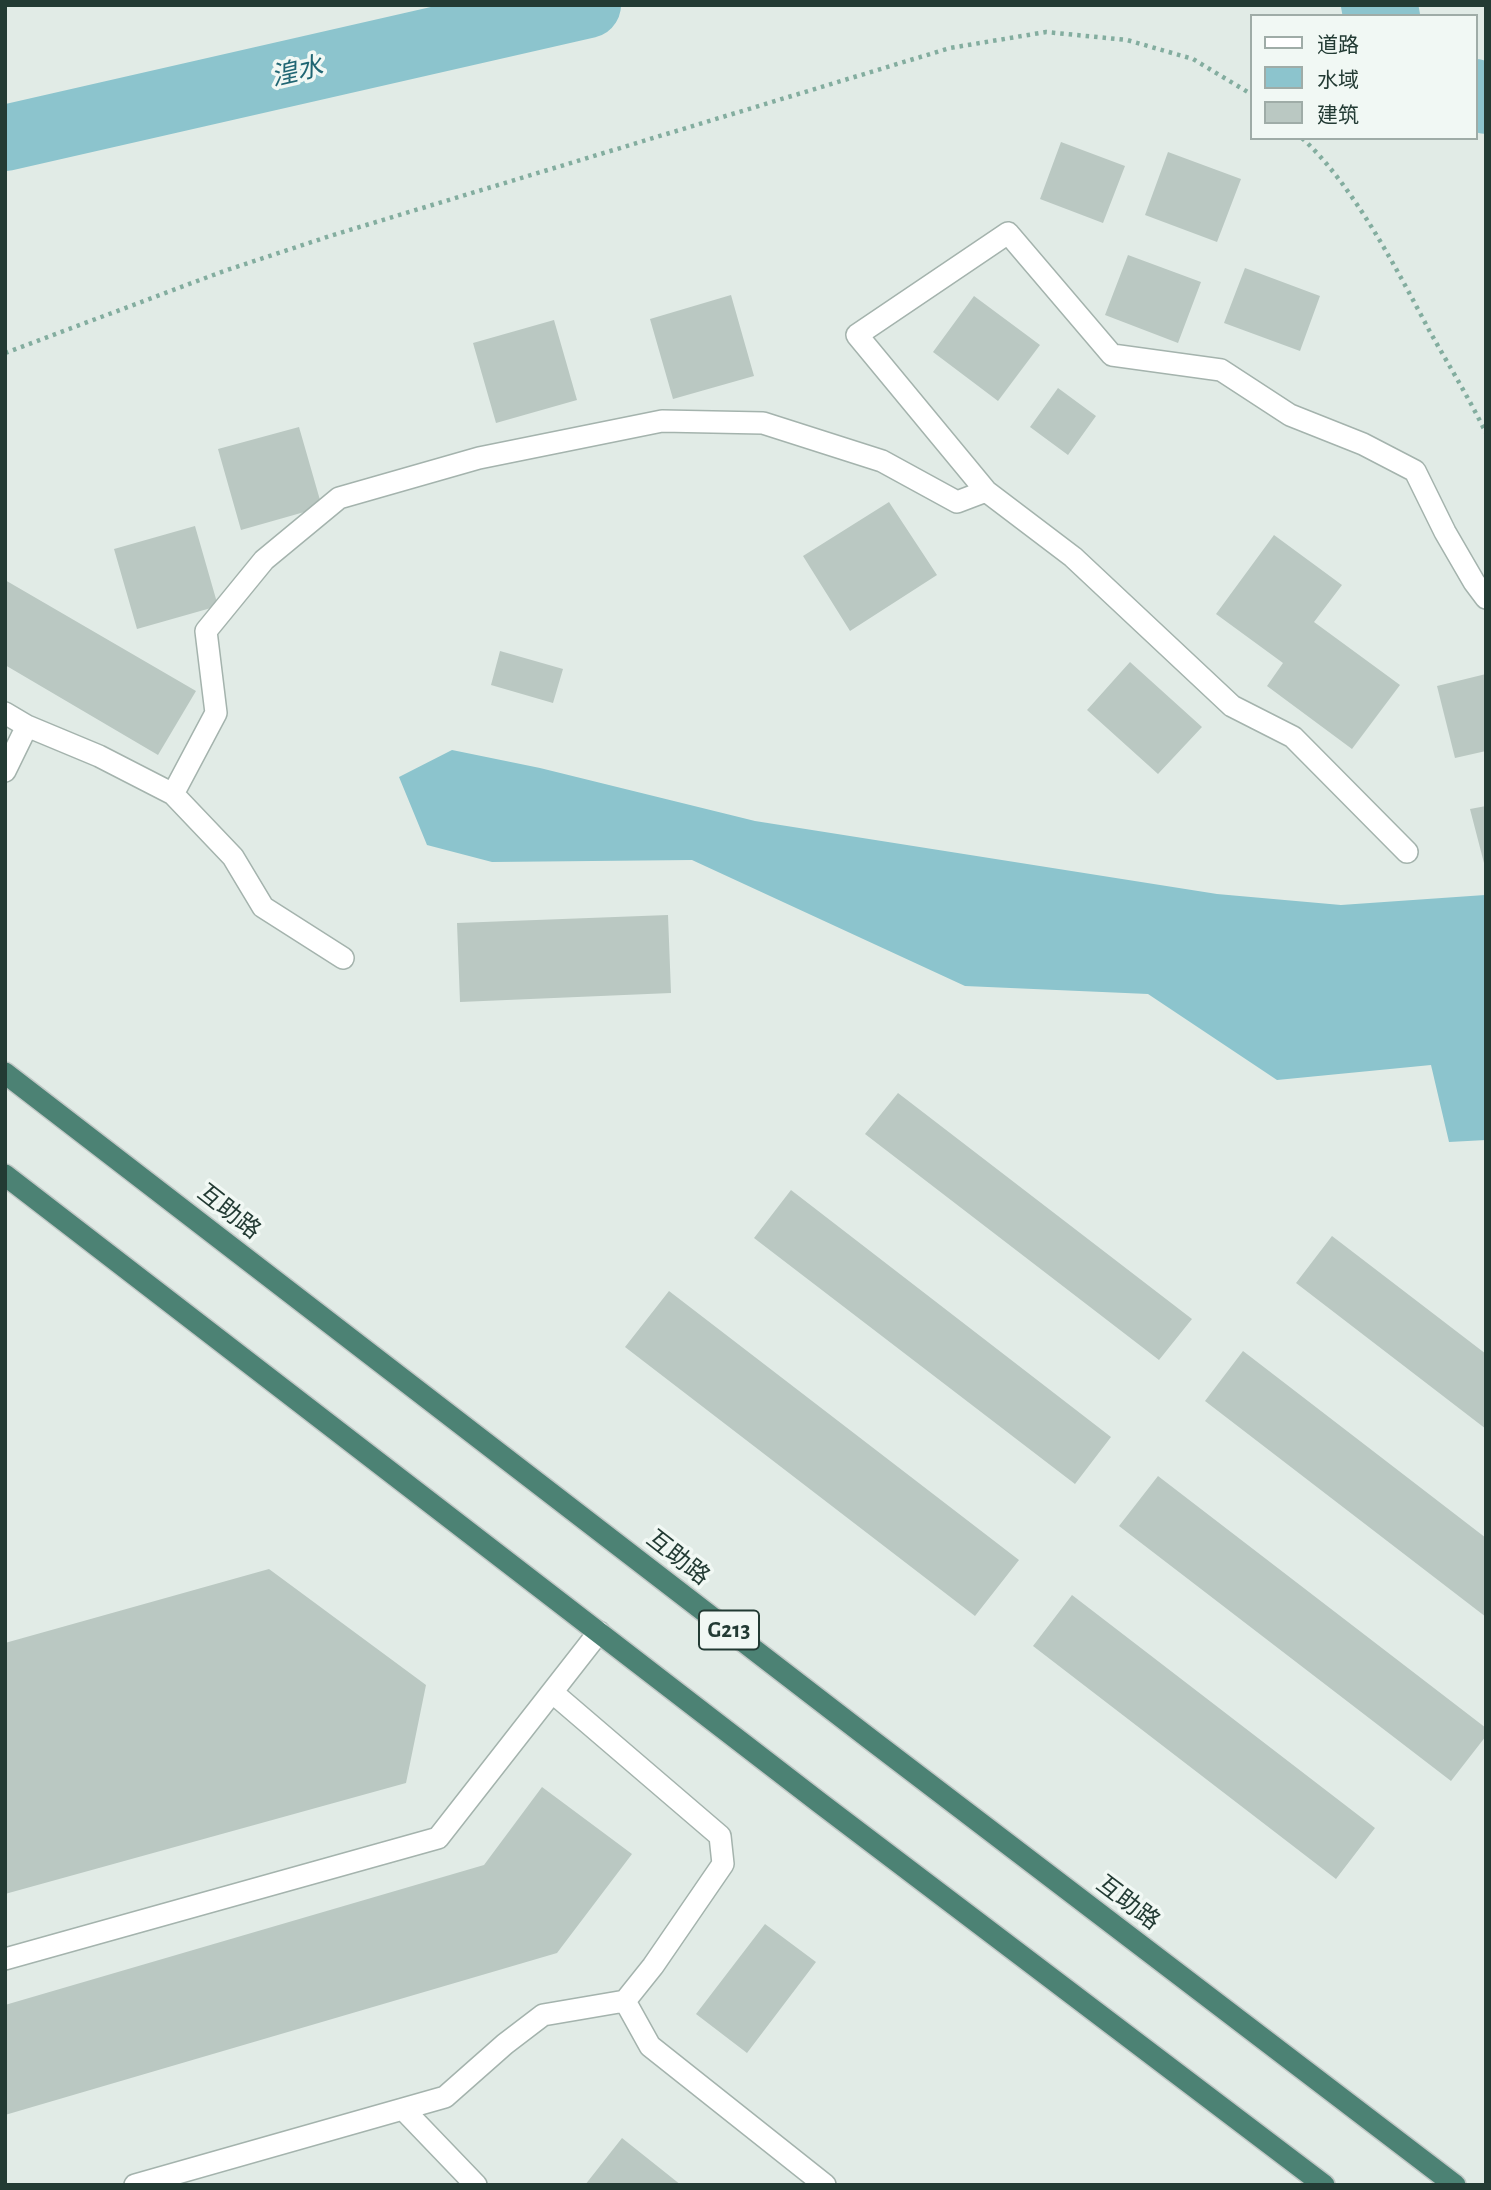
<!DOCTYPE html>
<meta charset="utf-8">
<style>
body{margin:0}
#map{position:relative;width:1491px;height:2190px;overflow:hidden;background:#e1ebe6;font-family:"Alegreya Sans","Noto Sans SC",sans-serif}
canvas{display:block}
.frame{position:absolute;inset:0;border:7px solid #233b34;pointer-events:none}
.legend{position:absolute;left:1250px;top:14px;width:228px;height:126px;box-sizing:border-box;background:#f1f8f4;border:2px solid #9faca7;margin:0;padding:9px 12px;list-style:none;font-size:21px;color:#233b34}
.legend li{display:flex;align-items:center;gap:14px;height:35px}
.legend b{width:35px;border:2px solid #9faca7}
</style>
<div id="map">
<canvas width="1491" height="2190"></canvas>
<div class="frame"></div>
<ul class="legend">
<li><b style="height:9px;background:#fff"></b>道路</li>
<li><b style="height:19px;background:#8cc4cd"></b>水域</li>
<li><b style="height:19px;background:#bac8c2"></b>建筑</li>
</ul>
</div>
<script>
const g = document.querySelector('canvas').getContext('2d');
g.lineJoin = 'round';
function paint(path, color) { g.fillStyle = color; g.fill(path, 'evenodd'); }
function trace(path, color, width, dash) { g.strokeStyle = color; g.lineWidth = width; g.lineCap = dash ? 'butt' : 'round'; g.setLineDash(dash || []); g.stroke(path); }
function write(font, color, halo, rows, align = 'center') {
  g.font = font + ' "Alegreya Sans","Noto Sans SC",sans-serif'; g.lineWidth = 7; g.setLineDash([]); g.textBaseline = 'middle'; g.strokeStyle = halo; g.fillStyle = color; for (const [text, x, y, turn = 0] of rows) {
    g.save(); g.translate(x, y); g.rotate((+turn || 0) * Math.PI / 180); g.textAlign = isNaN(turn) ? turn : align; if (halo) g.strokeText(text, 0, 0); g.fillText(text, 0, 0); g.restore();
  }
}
paint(new Path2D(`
 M452,750L540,768L755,821L1217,894L1341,905L1485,895L1486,1140L1449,1142L1431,1065L1277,1080L1148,994L965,986L692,860L492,862L427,845L399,777Z`), '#8cc4cd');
trace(new Path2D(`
 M1374,5L1387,16
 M1475,92L1486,101
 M5,138L588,5`), '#8cc4cd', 66);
paint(new Path2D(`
 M1061,142L1125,166L1103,223L1040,199Z
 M1168,152L1241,179L1217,242L1145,215Z
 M1128,255L1201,282L1178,343L1105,315Z
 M1245,268L1320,296L1300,351L1224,323Z
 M731,295L754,376L673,399L650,319Z
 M974,296L1040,345L998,401L933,352Z
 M554,320L577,400L496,423L473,343Z
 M1058,388L1096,416L1068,455L1030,427Z
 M299,427L322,507L241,530L218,449Z
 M889,502L937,575L850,631L803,556Z
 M195,526L218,606L137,629L114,549Z
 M1274,535L1342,585L1314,622L1400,685L1352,749L1267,686L1283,663L1216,614Z
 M5,580L196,691L158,755L5,665Z
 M500,651L563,669L553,703L491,685Z
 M1130,662L1202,727L1158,774L1087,710Z
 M1486,674V751L1455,758L1437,686Z
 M1486,806V867H1485L1470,809Z
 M668,915L671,993L460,1002L457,923Z
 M898,1093L1192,1319L1159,1360L865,1134Z
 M791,1190L1111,1437L1075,1484L754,1238Z
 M1332,1236L1486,1354V1429L1296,1283Z
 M669,1291L1019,1560L975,1616L625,1347Z
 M1243,1351L1486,1538V1617L1205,1401Z
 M1158,1476L1486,1728V1736L1451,1781L1119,1526Z
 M269,1569L426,1685L406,1783L5,1894V1643Z
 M1072,1595L1375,1828L1336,1879L1033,1646Z
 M542,1787L632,1854L557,1953L5,2115V2005L484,1865Z
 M765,1924L816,1962L747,2053L696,2014Z
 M622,2138L681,2185H585Z`), '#bac8c2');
const service = new Path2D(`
 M5,713L27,726L99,756L173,794L233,857L263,907L343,958
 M5,771L27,726
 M173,794L216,713L206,631L264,560L339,498L479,458L662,421L763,423L882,461L957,502L986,491
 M1407,852L1293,737L1232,706L1073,557L986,491L857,335L1008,233L1112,355L1221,370L1290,415L1363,444L1415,471L1445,532L1474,582L1486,598`);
const minor = new Path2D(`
 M5,1959L438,1838L599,1632
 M625,2001L650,2046L825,2185
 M403,2109L476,2185
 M135,2185L445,2097L505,2044L543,2015L625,2001L653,1966L723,1864L720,1836L552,1692`);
const trunk = new Path2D(`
 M5,1073L870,1739L1455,2185
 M5,1175L820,1803L1324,2185`);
trace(service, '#a4b3ad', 24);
trace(minor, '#a4b3ad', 24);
trace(trunk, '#c1c8c6', 24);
trace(new Path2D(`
 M1302,138C1354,186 1396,268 1429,330C1448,364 1469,398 1486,433
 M5,353L224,271L330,236L950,48L1046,32L1127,40L1193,59L1251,94`), '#83ad9f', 4.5, [3.5, 5]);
trace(service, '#fff', 21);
trace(minor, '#fff', 21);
trace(trunk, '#4c8274', 21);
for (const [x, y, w] of [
 [729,1630,60]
]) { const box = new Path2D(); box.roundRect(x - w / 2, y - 19.5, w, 39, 5); g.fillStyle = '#f1f8f4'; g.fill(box); trace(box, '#233b34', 2); }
write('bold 23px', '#233b34', null, [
 ["G213",729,1630]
]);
write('24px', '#233b34', '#f1f8f4', [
 ["互助路",229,1212,38],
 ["互助路",678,1558,38],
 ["互助路",1128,1903,37]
]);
write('italic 26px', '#206673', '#f1f8f4', [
 ["湟水",297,72,-13]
]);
</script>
